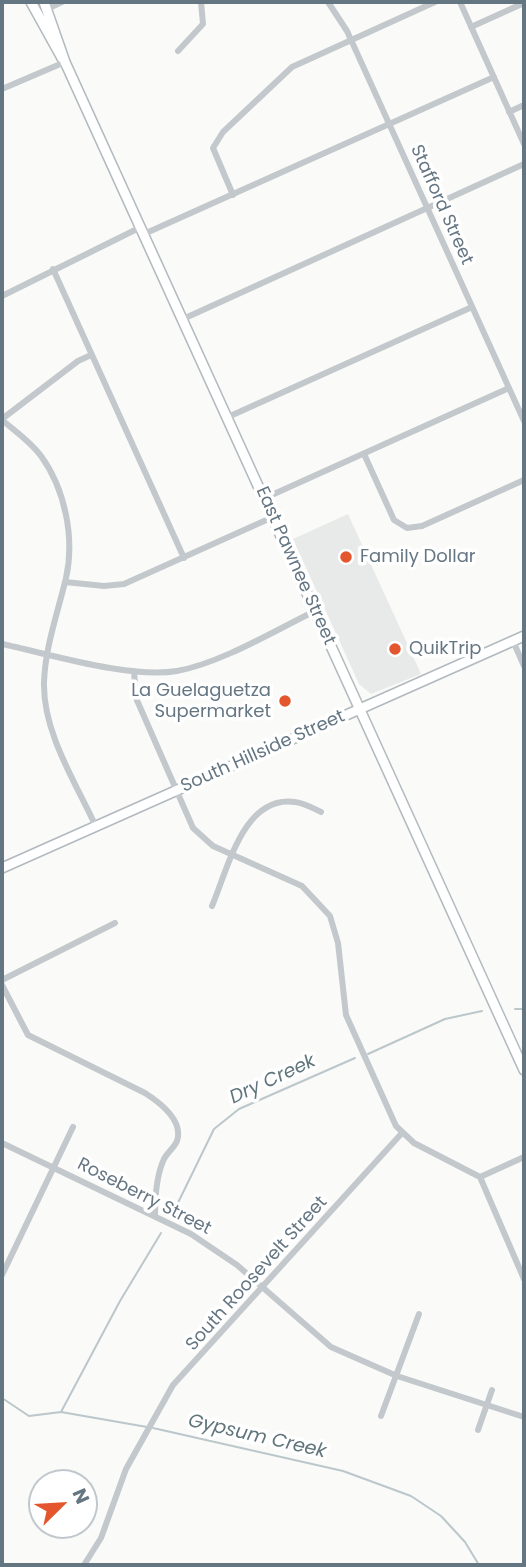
<!DOCTYPE html>
<style>
body{margin:0}
#map{position:relative;width:526px;height:1567px;overflow:hidden;background:#fafaf8;font-family:Poppins,sans-serif}
canvas{display:block}
.frame{position:absolute;inset:0;border:4px solid #657683;pointer-events:none}
.north{position:absolute;left:28px;top:1469px;width:70px;height:70px;box-sizing:border-box;background:#fff;border:2px solid #c1c8cd;border-radius:50%;rotate:66deg;font-size:19px;font-weight:700;line-height:28px;text-align:center;color:#657683}
.north::after{content:'';display:block;margin:auto;width:24px;height:32px;background:#e4572e;clip-path:polygon(50% 0,100% 100%,50% 72%,0 100%)}
</style>
<div id="map">
<canvas width="526" height="1567"></canvas>
<div class="frame"></div>
<div class="north">N</div>
</div>
<script>
const g = document.querySelector('canvas').getContext('2d');
g.lineJoin = 'round';
function paint(path, color) { g.fillStyle = color; g.fill(path, 'evenodd'); }
function trace(path, color, width, dash) { g.strokeStyle = color; g.lineWidth = width; g.lineCap = dash ? 'butt' : 'round'; g.setLineDash(dash || []); g.stroke(path); }
function write(font, color, halo, rows, align = 'center') {
  g.font = font + ' Poppins,sans-serif'; g.lineWidth = 7; g.setLineDash([]); g.textBaseline = 'middle'; g.strokeStyle = halo; g.fillStyle = color; for (const [text, x, y, turn = 0] of rows) {
    g.save(); g.translate(x, y); g.rotate((+turn || 0) * Math.PI / 180); g.textAlign = isNaN(turn) ? turn : align; if (halo) g.strokeText(text, 0, 0); g.fillText(text, 0, 0); g.restore();
  }
}
paint(new Path2D(`
 M348,514L421,674L371,694L359,684L293,539Z`), '#e8e9e9');
trace(new Path2D(`
 M515,1009H524
 M368,1054L445,1019L482,1011
 M173,1213L214,1129L239,1109L355,1058
 M2,1398L29,1416L61,1412L147,1427
 M61,1412L120,1301L161,1233
 M153,1428L343,1471L411,1496L441,1516L465,1542L479,1565`), '#bbc7cb', 2);
const secondary = new Path2D(`
 M31,2L62,58
 M44,2L65,62L524,1070
 M2,868L524,636`);
trace(secondary, '#b3babf', 12);
trace(new Path2D(`
 M328,2L347,31L524,421
 M460,2L524,144
 M45,10L62,2
 M471,27L524,3
 M178,51L203,24L201,2
 M2,89L65,62
 M509,112L524,105
 M233,195L213,148L223,132L292,67L435,2
 M144,234L494,77
 M53,269L184,558
 M2,296L141,227
 M183,319L524,164
 M228,417L472,307
 M2,419L78,361L91,355
 M2,420C15,431 31,442 41,456C65,489 75,538 66,578C58,612 45,647 44,683C43,733 76,783 96,827
 M364,454L394,520L407,528L422,526L524,480
 M265,498L509,388
 M65,582L104,586L124,584L273,517
 M513,641L524,666
 M2,644C49,654 130,679 177,671C221,663 274,631 315,611
 M134,671L136,698L193,828L213,846L302,886L330,916L338,943L346,1015L396,1126L414,1143L480,1177
 M212,906C228,869 243,795 295,802C304,803 313,808 321,812
 M2,980L115,923
 M2,985L28,1035L145,1093C159,1102 184,1120 177,1141C174,1148 167,1153 164,1159C156,1176 155,1197 155,1215
 M2,1143L191,1234L237,1265L331,1347L397,1376L524,1417
 M480,1177L524,1279
 M480,1177L524,1157
 M2,1275L73,1127
 M381,1416L419,1314
 M478,1430L492,1390
 M84,1565L101,1538L126,1469L173,1385L402,1133`), '#c3c8cc', 6);
trace(secondary, '#fff', 9);
for (const [x, y, r, color] of [
 [346,557,7,"#e4572e"],
 [395,649,7,"#e4572e"],
 [285,701,7,"#e4572e"]
]) { const dot = new Path2D(); dot.arc(x, y, r, 0, 2 * Math.PI); g.fillStyle = color; g.fill(dot); trace(dot, '#fff', 2.5); }
write('18px', '#657683', '#fff', [
 ["Stafford Street",441,205,66],
 ["East Pawnee Street",295,566,66],
 ["South Hillside Street",263,752,-24],
 ["Roseberry Street",144,1197,27],
 ["South Roosevelt Street",257,1274,-48]
]);
write('18px', '#657683', '#fff', [
 ["Family Dollar",360,557],
 ["QuikTrip",409,649],
 ["La Guelaguetza",271,691,"right"],
 ["Supermarket",271,712,"right"]
], 'left');
write('italic 19px', '#60757c', '#fff', [
 ["Dry Creek",273,1080,-25],
 ["Gypsum Creek",257,1437,13]
]);
</script>
